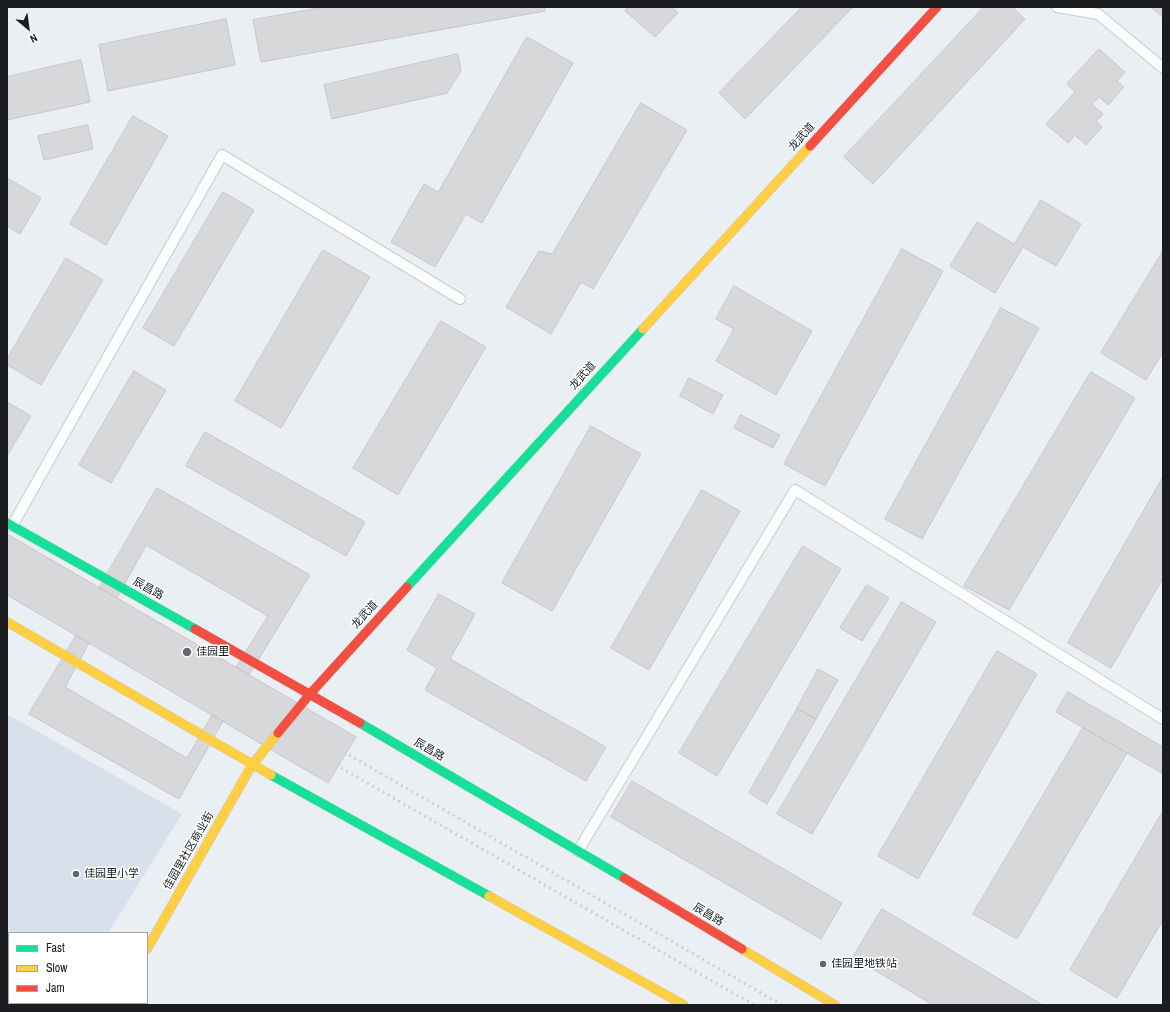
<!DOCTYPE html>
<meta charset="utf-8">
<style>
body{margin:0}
#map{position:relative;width:1170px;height:1012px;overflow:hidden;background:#eaeff4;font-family:"Archivo Narrow",sans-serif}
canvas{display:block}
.frame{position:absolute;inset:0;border:8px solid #1a1c1f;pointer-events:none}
.legend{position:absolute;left:8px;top:932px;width:140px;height:72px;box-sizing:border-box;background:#fff;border:1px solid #a3a4a5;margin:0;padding:5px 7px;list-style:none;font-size:12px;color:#1a1c1f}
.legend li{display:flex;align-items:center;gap:8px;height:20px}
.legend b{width:20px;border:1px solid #a3a4a5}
.north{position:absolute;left:8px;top:8px;width:40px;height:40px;-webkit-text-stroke:3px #fff;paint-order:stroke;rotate:151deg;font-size:11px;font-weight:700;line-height:16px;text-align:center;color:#1a1c1f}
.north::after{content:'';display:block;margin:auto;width:14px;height:18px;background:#1a1c1f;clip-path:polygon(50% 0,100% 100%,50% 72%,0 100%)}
</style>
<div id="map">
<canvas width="1170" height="1012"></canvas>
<div class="frame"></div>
<ul class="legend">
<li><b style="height:5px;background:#16e098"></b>Fast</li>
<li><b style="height:5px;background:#ffcf43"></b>Slow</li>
<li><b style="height:5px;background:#f24e42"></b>Jam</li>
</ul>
<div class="north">N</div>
</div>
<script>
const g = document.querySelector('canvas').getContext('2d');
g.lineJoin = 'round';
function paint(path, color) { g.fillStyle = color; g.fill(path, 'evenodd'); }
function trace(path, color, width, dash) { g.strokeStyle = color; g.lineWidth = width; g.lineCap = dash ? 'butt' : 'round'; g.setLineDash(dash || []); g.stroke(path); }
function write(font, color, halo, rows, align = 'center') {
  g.font = font + ' "Archivo Narrow","Noto Sans SC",sans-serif'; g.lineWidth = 3; g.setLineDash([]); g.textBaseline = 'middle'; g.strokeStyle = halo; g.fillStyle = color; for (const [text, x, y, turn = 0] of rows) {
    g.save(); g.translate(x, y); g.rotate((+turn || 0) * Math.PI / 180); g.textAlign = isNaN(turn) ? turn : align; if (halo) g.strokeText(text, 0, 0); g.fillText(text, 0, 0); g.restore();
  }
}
paint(new Path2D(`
 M9,715L182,814L108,933H9V1003H64L63,1005H7V719Z`), '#d8e1eb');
const building = new Path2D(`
 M325,7H544L545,11L261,62L253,20Z
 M628,7H672L678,13L655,37L625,11Z
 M802,7H853L745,119L719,93Z
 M984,7H1012L1025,19L873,184L844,157Z
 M1151,7H1163V17Z
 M226,19L235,65L108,91L99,45Z
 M527,37L573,63L482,223L466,214L435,267L391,242L424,184L438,192Z
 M1099,49L1125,72L1117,81L1124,87L1108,105L1099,97L1092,104L1103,114L1096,122L1102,127L1086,145L1075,135L1068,143L1046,124L1075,92L1067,84Z
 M458,54L461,71L447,93L332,119L324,85Z
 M81,60L90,102L7,120V77Z
 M641,103L687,130L593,289L581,282L551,334L506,307L539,251L552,254Z
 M133,116L168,136L106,245L70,224Z
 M88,125L93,149L44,160L38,136Z
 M7,178L41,198L20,234L7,226Z
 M223,192L254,210L174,346L143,328Z
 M1041,200L1081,224L1056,266L1023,247L995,293L950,266L977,222L1014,244Z
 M902,249L943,271L825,486L784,464Z
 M323,250L370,277L281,428L235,401Z
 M1163,251V352L1146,380L1101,353Z
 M66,258L103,280L41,385L7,365V359Z
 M734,286L812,331L776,395L716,361L734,329L716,319Z
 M1001,308L1039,328L922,539L885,519Z
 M441,321L486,347L398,495L353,468Z
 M134,371L166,390L111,483L79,465Z
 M1091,372L1135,398L1009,610L964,586Z
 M689,378L723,395L713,414L680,396Z
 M7,402L31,416L7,456Z
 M741,415L780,435L773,448L734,428Z
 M591,426L641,454L552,611L502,583Z
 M205,432L365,522L346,556L186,466Z
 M1163,477V578L1111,668L1068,643Z
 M157,488L310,575L249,675L236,667L268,616L146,545L117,598L99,588Z
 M702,490L740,511L649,670L611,648Z
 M7,534L356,737L328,783L7,595Z
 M803,546L841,569L717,776L679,753Z
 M867,585L889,598L862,641L840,628Z
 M439,594L475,614L450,659L606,747L586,781L425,690L437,668L407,650Z
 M902,602L936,622L812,834L777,814Z
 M76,636L89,643L65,687L187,758L212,715L223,721L179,799L29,714Z
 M997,651L1037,674L918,879L878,856Z
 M818,669L838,680L816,719L797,709Z
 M1068,692L1163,747L1162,773L1056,712Z
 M797,709L816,719L767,804L749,793Z
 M1083,728L1127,753L1017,939L973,914Z
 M632,781L842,903L821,939L611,817Z
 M1163,811V920L1117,998L1070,970Z
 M882,909L1041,1004L1040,1005H933L853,957Z`);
paint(building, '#d8d8da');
trace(building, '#c6c6c9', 1);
const lane = new Path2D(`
 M1057,7L1098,14L1163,68
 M12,526L222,155L460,299
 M578,851L795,490L1163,719`);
const fast = new Path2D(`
 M7,523L195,629
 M407,587L643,329
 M360,723L624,878
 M271,775L489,896`);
const slow = new Path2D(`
 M643,329L810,146
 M7,622L271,775
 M489,896L684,1005
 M147,949L252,765L278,733
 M742,949L835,1005`);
const jam = new Path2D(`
 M810,146L937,7
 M195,629L360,723
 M278,733L310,694L407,587
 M624,878L742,949
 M115,1005L116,1003`);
trace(lane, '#c7cbce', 12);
trace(fast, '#c7cbce', 10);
trace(slow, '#c7cbce', 10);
trace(jam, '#c7cbce', 10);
trace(lane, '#fcfdfd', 10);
trace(fast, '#16e098', 9);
trace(slow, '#ffcf43', 9);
trace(jam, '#f24e42', 9);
trace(new Path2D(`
 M349,755L782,1005
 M341,768L754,1005`), '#cdcfd0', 3, [2, 4]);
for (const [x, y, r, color] of [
 [187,652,5,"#63666a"],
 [76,874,4,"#63666a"],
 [823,964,4,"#63666a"]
]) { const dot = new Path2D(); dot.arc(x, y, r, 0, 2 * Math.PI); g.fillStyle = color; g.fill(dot); trace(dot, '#fff', 1.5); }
write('11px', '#1a1c1f', '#fff', [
 ["龙武道",802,137,-48],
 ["龙武道",583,376,-48],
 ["辰昌路",148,589,29],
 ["龙武道",365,615,-48],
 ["辰昌路",429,750,30],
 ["佳园里社区商业街",189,851,-60],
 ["辰昌路",708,915,31]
]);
write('11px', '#1a1c1f', '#fff', [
 ["佳园里",196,652],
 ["佳园里小学",84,874],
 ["佳园里地铁站",831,964]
], 'left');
</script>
